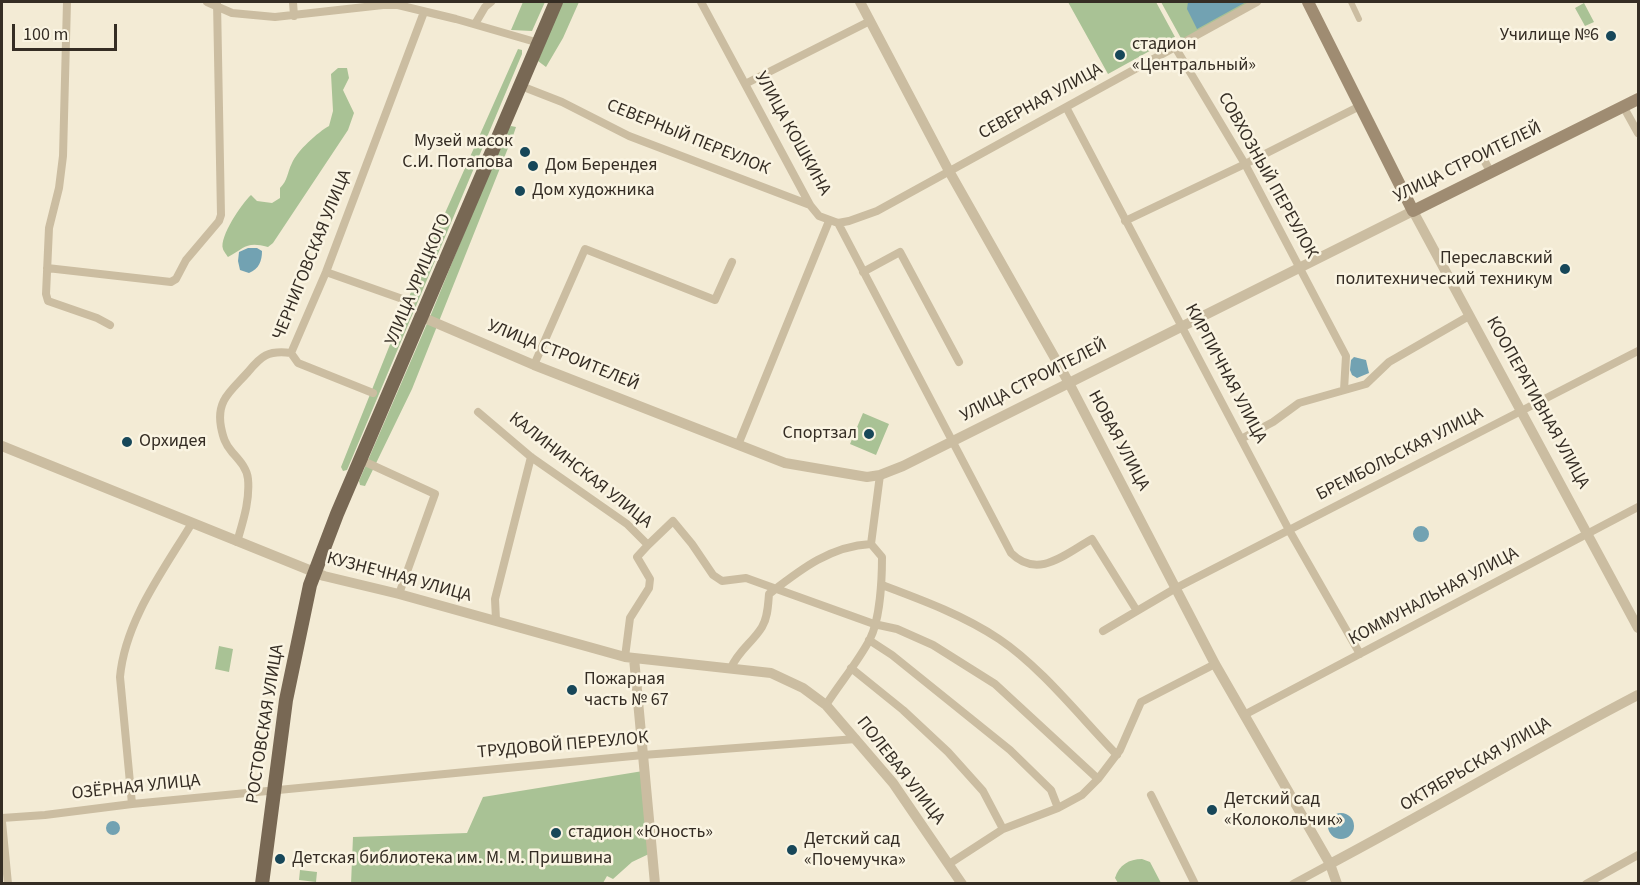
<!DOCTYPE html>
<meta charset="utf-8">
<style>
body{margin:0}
#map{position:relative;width:1640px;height:885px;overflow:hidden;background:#f3ebd5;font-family:"Source Sans 3",sans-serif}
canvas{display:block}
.frame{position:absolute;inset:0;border:3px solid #352d24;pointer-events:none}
.scale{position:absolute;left:12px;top:24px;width:105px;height:27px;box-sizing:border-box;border:3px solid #352d24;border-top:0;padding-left:8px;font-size:18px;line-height:21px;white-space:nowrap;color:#352d24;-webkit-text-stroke:4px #faf4e2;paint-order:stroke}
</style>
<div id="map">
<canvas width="1640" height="885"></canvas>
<div class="frame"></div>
<div class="scale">100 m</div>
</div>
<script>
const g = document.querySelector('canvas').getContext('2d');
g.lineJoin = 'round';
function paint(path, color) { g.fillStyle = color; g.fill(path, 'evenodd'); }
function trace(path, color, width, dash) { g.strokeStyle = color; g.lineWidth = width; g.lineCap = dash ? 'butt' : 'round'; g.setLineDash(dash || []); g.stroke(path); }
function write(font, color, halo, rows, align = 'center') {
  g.font = font + ' "Source Sans 3",sans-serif'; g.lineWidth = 5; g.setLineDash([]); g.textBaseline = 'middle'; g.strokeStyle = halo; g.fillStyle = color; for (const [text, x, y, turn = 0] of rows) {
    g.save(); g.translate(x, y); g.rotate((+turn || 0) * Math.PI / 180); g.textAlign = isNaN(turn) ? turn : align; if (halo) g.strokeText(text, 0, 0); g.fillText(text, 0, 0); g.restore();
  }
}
paint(new Path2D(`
 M523,2H545L532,31L511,30Z
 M562,2H579L563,38L546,67L538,61Z
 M1068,2H1156L1175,37L1108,74Z
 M1161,2H1252L1182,40Z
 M1584,3L1594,22L1585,26L1575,8Z
 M518,49L522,50V54L347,470L343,471L341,467L421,267Z
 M338,68H347L349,78L343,90L354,113L348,130L273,243L268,247C246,241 245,248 228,257C228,257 223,250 223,249C219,237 242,203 251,195L257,201L272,203L280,198V188C288,180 287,173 292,163C297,151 318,132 329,126L333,111L331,74Z
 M511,126L516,127L514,133L412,389L365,486L360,485L359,481L432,312L506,130Z
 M863,413L889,424L876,455L850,444Z
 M219,646L233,649L229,672L215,669Z
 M643,771L651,853L632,862L613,879L607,876L603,883L351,884L353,837L467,833L483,797Z
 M1142,859L1150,862L1161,883H1118L1115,878C1119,865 1129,859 1142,859Z
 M300,870L317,872L316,882L299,880Z`), '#a9c295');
paint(new Path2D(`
 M1188,2H1246L1197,29L1187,9Z
 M248,248H257L262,251C262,261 259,269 249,273L240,270L238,261L239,252Z
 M1354,357L1366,360L1369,373L1357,378L1352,375L1350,370L1351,360Z
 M1413 534a8 8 0 1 1 16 0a8 8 0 1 1-16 0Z
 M1328 826a13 13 0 1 1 26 0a13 13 0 1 1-26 0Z
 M106 828a7 7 0 1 1 14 0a7 7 0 1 1-14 0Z`), '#72a2b2');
trace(new Path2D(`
 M1351,2L1359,19`), '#cbbda1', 6);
trace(new Path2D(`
 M67,2L63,156L59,188L49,228L46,294L48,301L97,318L110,325
 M207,2L232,13L275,17L383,5H398L456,19L539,43
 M293,2L294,16
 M701,2L810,205L819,216L838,223L1011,553C1038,580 1065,554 1092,539L1137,611
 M475,24L485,7L491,2
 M1175,47L1245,164L1346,356L1344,390
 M745,84L870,21
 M521,86L562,102L629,136L810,205
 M1623,106L1638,133
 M1066,107L1289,530L1360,654
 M1484,160L1491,173
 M1125,221L1245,164L1360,106
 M838,223L849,221L877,211L1257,2
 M47,268L171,282L176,279L186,260L219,221L221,215L217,2
 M326,272L411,302
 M863,272L900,252L959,362
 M291,353L298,363L373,393
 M534,365L585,249L715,300L732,262
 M478,412L531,457L627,524L648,545L637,557L650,579L649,588L630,618L625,657
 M1241,439L1273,422L1299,403L1366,384L1389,362L1469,316
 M738,445L829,221
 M361,460L435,494L399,594
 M237,542C243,521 250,501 248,479C247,468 239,460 232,452C225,444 223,437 221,427C216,400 231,391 248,372C261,356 268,350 291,353L326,272L424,12
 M648,545L673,521L692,544L713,575L722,581L746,578L874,624L897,629L933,645L995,684L1098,779
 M882,585C922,600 963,615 999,639C1041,667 1081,718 1117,755
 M496,620L495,599L531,457
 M1103,631L1176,588L1638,351
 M869,640L892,655L1010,750L1051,790L1058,808
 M731,668C738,651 753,642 762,627C768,617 768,605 769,594C800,570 830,546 871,544
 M851,668L903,710L948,752L983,791L1003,829
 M826,705C840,683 858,662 870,639C880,619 882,580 882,557L871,544L880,475
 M1244,715L1638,507
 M1151,795L1195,884
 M132,804L120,677C125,621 163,571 192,523
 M2,818L45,815L132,804L643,755L856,739
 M2,822L8,884
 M949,864L1003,829L1058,808L1082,795L1098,779L1120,750L1141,702L1215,664
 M1293,884L1330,864
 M1586,884L1638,855`), '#cbbda1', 8);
trace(new Path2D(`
 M860,2L949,171L1069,383L1215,664L1330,864L1337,884
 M422,317L534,365L785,463L867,477L880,475L903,466L1413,211L1638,628
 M2,446L324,576L399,594L625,657L771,673L803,688L826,705L893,783L962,884
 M634,658L655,884
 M1330,864C1434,809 1534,749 1638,695`), '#cbbda1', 10);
trace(new Path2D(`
 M1308,2L1413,211L1638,99`), '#9f8c72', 12);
trace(new Path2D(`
 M262,884L286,700L310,585L337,514L556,2`), '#786854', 14);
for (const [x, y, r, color] of [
 [1611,36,6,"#174759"],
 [1120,55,6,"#174759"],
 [525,152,6,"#174759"],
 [533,166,6,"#174759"],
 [520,191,6,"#174759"],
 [1565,269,6,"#174759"],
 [869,434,6,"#174759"],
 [127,442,6,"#174759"],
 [572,690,6,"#174759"],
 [1212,810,6,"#174759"],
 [556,833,6,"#174759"],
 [792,850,6,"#174759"],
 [280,859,6,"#174759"]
]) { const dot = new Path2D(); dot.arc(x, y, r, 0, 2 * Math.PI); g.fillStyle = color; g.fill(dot); trace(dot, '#faf4e2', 2); }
write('18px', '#352d24', '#faf4e2', [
 ["Училище №6",1599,36,"right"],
 ["стадион",1132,45],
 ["«Центральный»",1132,66],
 ["Музей масок",513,142,"right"],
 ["С.И. Потапова",513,163,"right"],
 ["Дом Берендея",545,166],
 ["Дом художника",532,191],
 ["Переславский",1553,259,"right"],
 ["политехнический техникум",1553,280,"right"],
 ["Спортзал",857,434,"right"],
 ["Орхидея",139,442],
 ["Пожарная",584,680],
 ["часть № 67",584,701],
 ["Детский сад",1224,800],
 ["«Колокольчик»",1224,821],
 ["стадион «Юность»",568,833],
 ["Детский сад",804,840],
 ["«Почемучка»",804,861],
 ["Детская библиотека им. М. М. Пришвина",292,859]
], 'left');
write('18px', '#352d24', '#faf4e2', [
 ["СЕВЕРНАЯ УЛИЦА",1041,102,-29],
 ["УЛИЦА КОШКИНА",792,134,61],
 ["СЕВЕРНЫЙ ПЕРЕУЛОК",688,138,22],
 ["УЛИЦА СТРОИТЕЛЕЙ",1468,163,-26],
 ["СОВХОЗНЫЙ ПЕРЕУЛОК",1267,176,61],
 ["ЧЕРНИГОВСКАЯ УЛИЦА",313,255,-68],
 ["УЛИЦА УРИЦКОГО",419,280,-67],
 ["УЛИЦА СТРОИТЕЛЕЙ",563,356,22],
 ["КИРПИЧНАЯ УЛИЦА",1225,374,62],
 ["УЛИЦА СТРОИТЕЛЕЙ",1034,381,-27],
 ["КООПЕРАТИВНАЯ УЛИЦА",1537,403,61],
 ["НОВАЯ УЛИЦА",1118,441,62],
 ["БРЕМБОЛЬСКАЯ УЛИЦА",1400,455,-27],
 ["КАЛИНИНСКАЯ УЛИЦА",580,471,38],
 ["КУЗНЕЧНАЯ УЛИЦА",399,578,15],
 ["КОММУНАЛЬНАЯ УЛИЦА",1434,597,-28],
 ["РОСТОВСКАЯ УЛИЦА",266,724,-81],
 ["ТРУДОВОЙ ПЕРЕУЛОК",563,746,-5],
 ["ОКТЯБРЬСКАЯ УЛИЦА",1476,765,-30],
 ["ПОЛЕВАЯ УЛИЦА",900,771,52],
 ["ОЗЁРНАЯ УЛИЦА",136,788,-6]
]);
</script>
